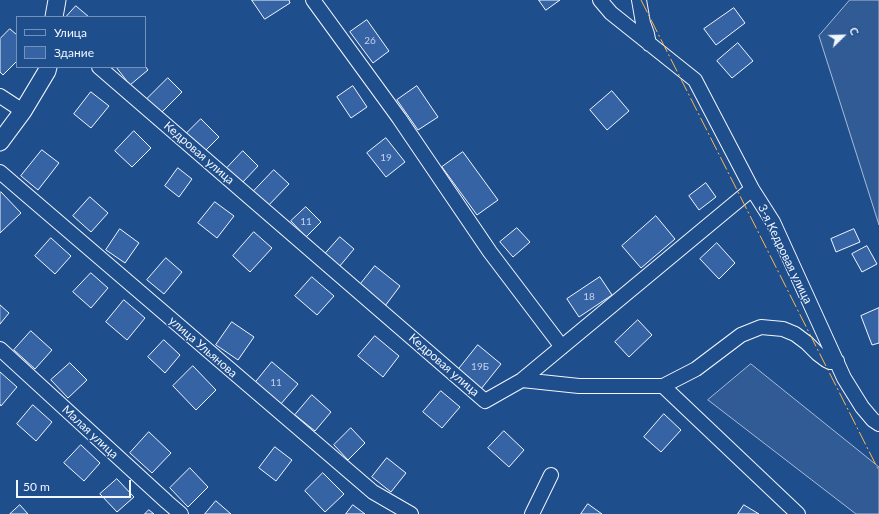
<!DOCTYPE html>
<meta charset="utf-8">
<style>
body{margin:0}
#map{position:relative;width:879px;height:514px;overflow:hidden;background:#1f4e8c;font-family:Lato,sans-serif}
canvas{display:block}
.legend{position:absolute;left:16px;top:16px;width:130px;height:52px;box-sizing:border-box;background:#1f4e8c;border:1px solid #7391ba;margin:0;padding:5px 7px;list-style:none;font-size:12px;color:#f2f6ff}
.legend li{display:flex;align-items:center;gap:8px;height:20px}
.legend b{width:20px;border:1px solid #7391ba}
.north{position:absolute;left:823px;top:16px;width:40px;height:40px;-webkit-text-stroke:3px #1f4e8c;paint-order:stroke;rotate:67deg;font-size:11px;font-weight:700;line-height:16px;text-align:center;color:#f2f6ff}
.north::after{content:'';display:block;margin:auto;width:14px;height:18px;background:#f2f6ff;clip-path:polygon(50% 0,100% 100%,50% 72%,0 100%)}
.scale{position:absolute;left:16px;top:480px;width:115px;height:18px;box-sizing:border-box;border:2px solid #f2f6ff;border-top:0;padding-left:5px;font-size:12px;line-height:14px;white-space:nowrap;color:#f2f6ff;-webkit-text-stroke:3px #1f4e8c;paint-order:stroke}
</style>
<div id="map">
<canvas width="879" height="514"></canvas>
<ul class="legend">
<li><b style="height:5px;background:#1f4e8c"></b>Улица</li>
<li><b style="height:11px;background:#3563a3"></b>Здание</li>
</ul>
<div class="north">С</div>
<div class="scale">50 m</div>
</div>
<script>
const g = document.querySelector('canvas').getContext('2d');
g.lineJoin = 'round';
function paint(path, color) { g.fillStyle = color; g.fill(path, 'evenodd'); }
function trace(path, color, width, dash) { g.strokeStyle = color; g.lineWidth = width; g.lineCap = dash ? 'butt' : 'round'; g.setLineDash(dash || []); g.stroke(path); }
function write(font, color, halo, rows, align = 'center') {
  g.font = font + ' Lato,sans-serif'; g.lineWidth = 3; g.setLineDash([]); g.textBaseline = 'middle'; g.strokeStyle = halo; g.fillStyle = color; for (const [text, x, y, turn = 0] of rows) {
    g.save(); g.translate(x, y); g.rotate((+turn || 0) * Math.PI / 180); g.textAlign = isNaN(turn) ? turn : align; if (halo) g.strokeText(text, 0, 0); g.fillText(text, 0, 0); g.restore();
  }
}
const built = new Path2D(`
 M850,0H879V225L819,36Z
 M751,364L879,467V514H856L708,400Z`);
paint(built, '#305b95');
trace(built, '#a8bbd7', 1);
const building = new Path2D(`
 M252,0H289L290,3L265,19Z
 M539,0H560L546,10Z
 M76,6L89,17H66Z
 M734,8L745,23L716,45L704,29Z
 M367,20L389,51L373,63L350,32Z
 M10,29L17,35V61L3,75L0,72V39Z
 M738,43L753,61L732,78L717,61Z
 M145,66L148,70L130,85L116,67Z
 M168,78L182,92L161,113L147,99Z
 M353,86L367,107L351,118L337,97Z
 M417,86L438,117L418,130L397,100Z
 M612,91L629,111L607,130L590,110Z
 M91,92L109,106L91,128L74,114Z
 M201,119L219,137L204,152L186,134Z
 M134,131L151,148L132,167L115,151Z
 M386,138L405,162L386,177L367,153Z
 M42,150L59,163L38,190L21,176Z
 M243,151L258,166L242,183L227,168Z
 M463,152L498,200L477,215L442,167Z
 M178,168L192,179L179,197L165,186Z
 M274,170L289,184L267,207L252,193Z
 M706,183L716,197L699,210L689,196Z
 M1,192L21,213L0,233V193Z
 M90,197L108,213L91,232L73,216Z
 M215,202L234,216L217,238L198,223Z
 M306,207L321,222L306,237L291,221Z
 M656,216L675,239L641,268L622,246Z
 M517,228L530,242L513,257L500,242Z
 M120,229L139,243L125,263L106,250Z
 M854,229L860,242L836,252L831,239Z
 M254,232L272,248L250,272L233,256Z
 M340,237L354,249L339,267L325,254Z
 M51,238L71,256L55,274L35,256Z
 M717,243L735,263L719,279L700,259Z
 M867,246L877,264L862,272L852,254Z
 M166,258L182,272L164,294L147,280Z
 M375,266L400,286L385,306L359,286Z
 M91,273L108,288L91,308L73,292Z
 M312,277L334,296L317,315L295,296Z
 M600,277L612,295L579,317L567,299Z
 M124,300L145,318L127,340L106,322Z
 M0,305L9,313L0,324Z
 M879,308V343L872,345L861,316Z
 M638,320L652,335L629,357L615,342Z
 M232,322L254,337L238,360L216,345Z
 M31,331L52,350L35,369L14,350Z
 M375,336L399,356L383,377L358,356Z
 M164,340L180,355L165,373L148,357Z
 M478,345L501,364L481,389L458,370Z
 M272,362L298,384L280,405L255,383Z
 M70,363L87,380L68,398L51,380Z
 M193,366L216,390L196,410L173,386Z
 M0,372L17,387L1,406L0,404Z
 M441,391L460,407L442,428L423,412Z
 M312,395L331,412L315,431L295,415Z
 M33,405L52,422L36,441L17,424Z
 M664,414L681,430L661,452L644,437Z
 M351,428L365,443L348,460L334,445Z
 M504,431L524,450L509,467L488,448Z
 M149,432L171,453L152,473L130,453Z
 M81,445L100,463L84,481L64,463Z
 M275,447L292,460L276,481L259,468Z
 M387,458L406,473L391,492L372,477Z
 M190,468L208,487L188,507L170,488Z
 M323,473L344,494L325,512L305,491Z
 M117,479L134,497L117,512L100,494Z
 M216,501L231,514H205Z
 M588,504L602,514H581Z
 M20,505L28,514H10Z
 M353,505L365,514H346Z
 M744,505L759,514H738Z
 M149,510L154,514H145Z`);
paint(building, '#3563a3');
trace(building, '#f2f6ff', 1);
const minor = new Path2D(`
 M313,0L399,118L490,252L562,347
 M600,0L611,13L695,80L752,189L773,222L844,378L862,407L873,420L879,424
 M639,0L643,23L647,34L649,44
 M99,67L485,401L522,380L752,189
 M0,96L23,111
 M0,172L373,492L411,514
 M0,349L167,502L181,514
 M522,380L579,386H663L798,514
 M663,386L696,369L741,335L761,327L783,329L795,334L807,343L818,354L826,360L830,362L837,361
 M532,514L551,475`);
const tertiary = new Path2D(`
 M54,17L57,0
 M0,142L23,111L47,71L48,67`);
trace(minor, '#f2f6ff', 16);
trace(tertiary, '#f2f6ff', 19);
trace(minor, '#1f4e8c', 14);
trace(tertiary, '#1f4e8c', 17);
trace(new Path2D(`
 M641,0L879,471`), '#ffb74d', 1, [14, 3, 2, 3]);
write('10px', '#c3d1e8', null, [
 ["26",370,41],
 ["19",386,158],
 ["11",306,222],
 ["18",589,297],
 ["19Б",480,367],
 ["11",276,383]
]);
write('12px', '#f2f6ff', '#1f4e8c', [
 ["Кедровая улица",199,153,41],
 ["3-я Кедровая улица",785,254,64],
 ["улица Ульянова",203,347,41],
 ["Кедровая улица",444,365,41],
 ["Малая улица",90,432,43]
]);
</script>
